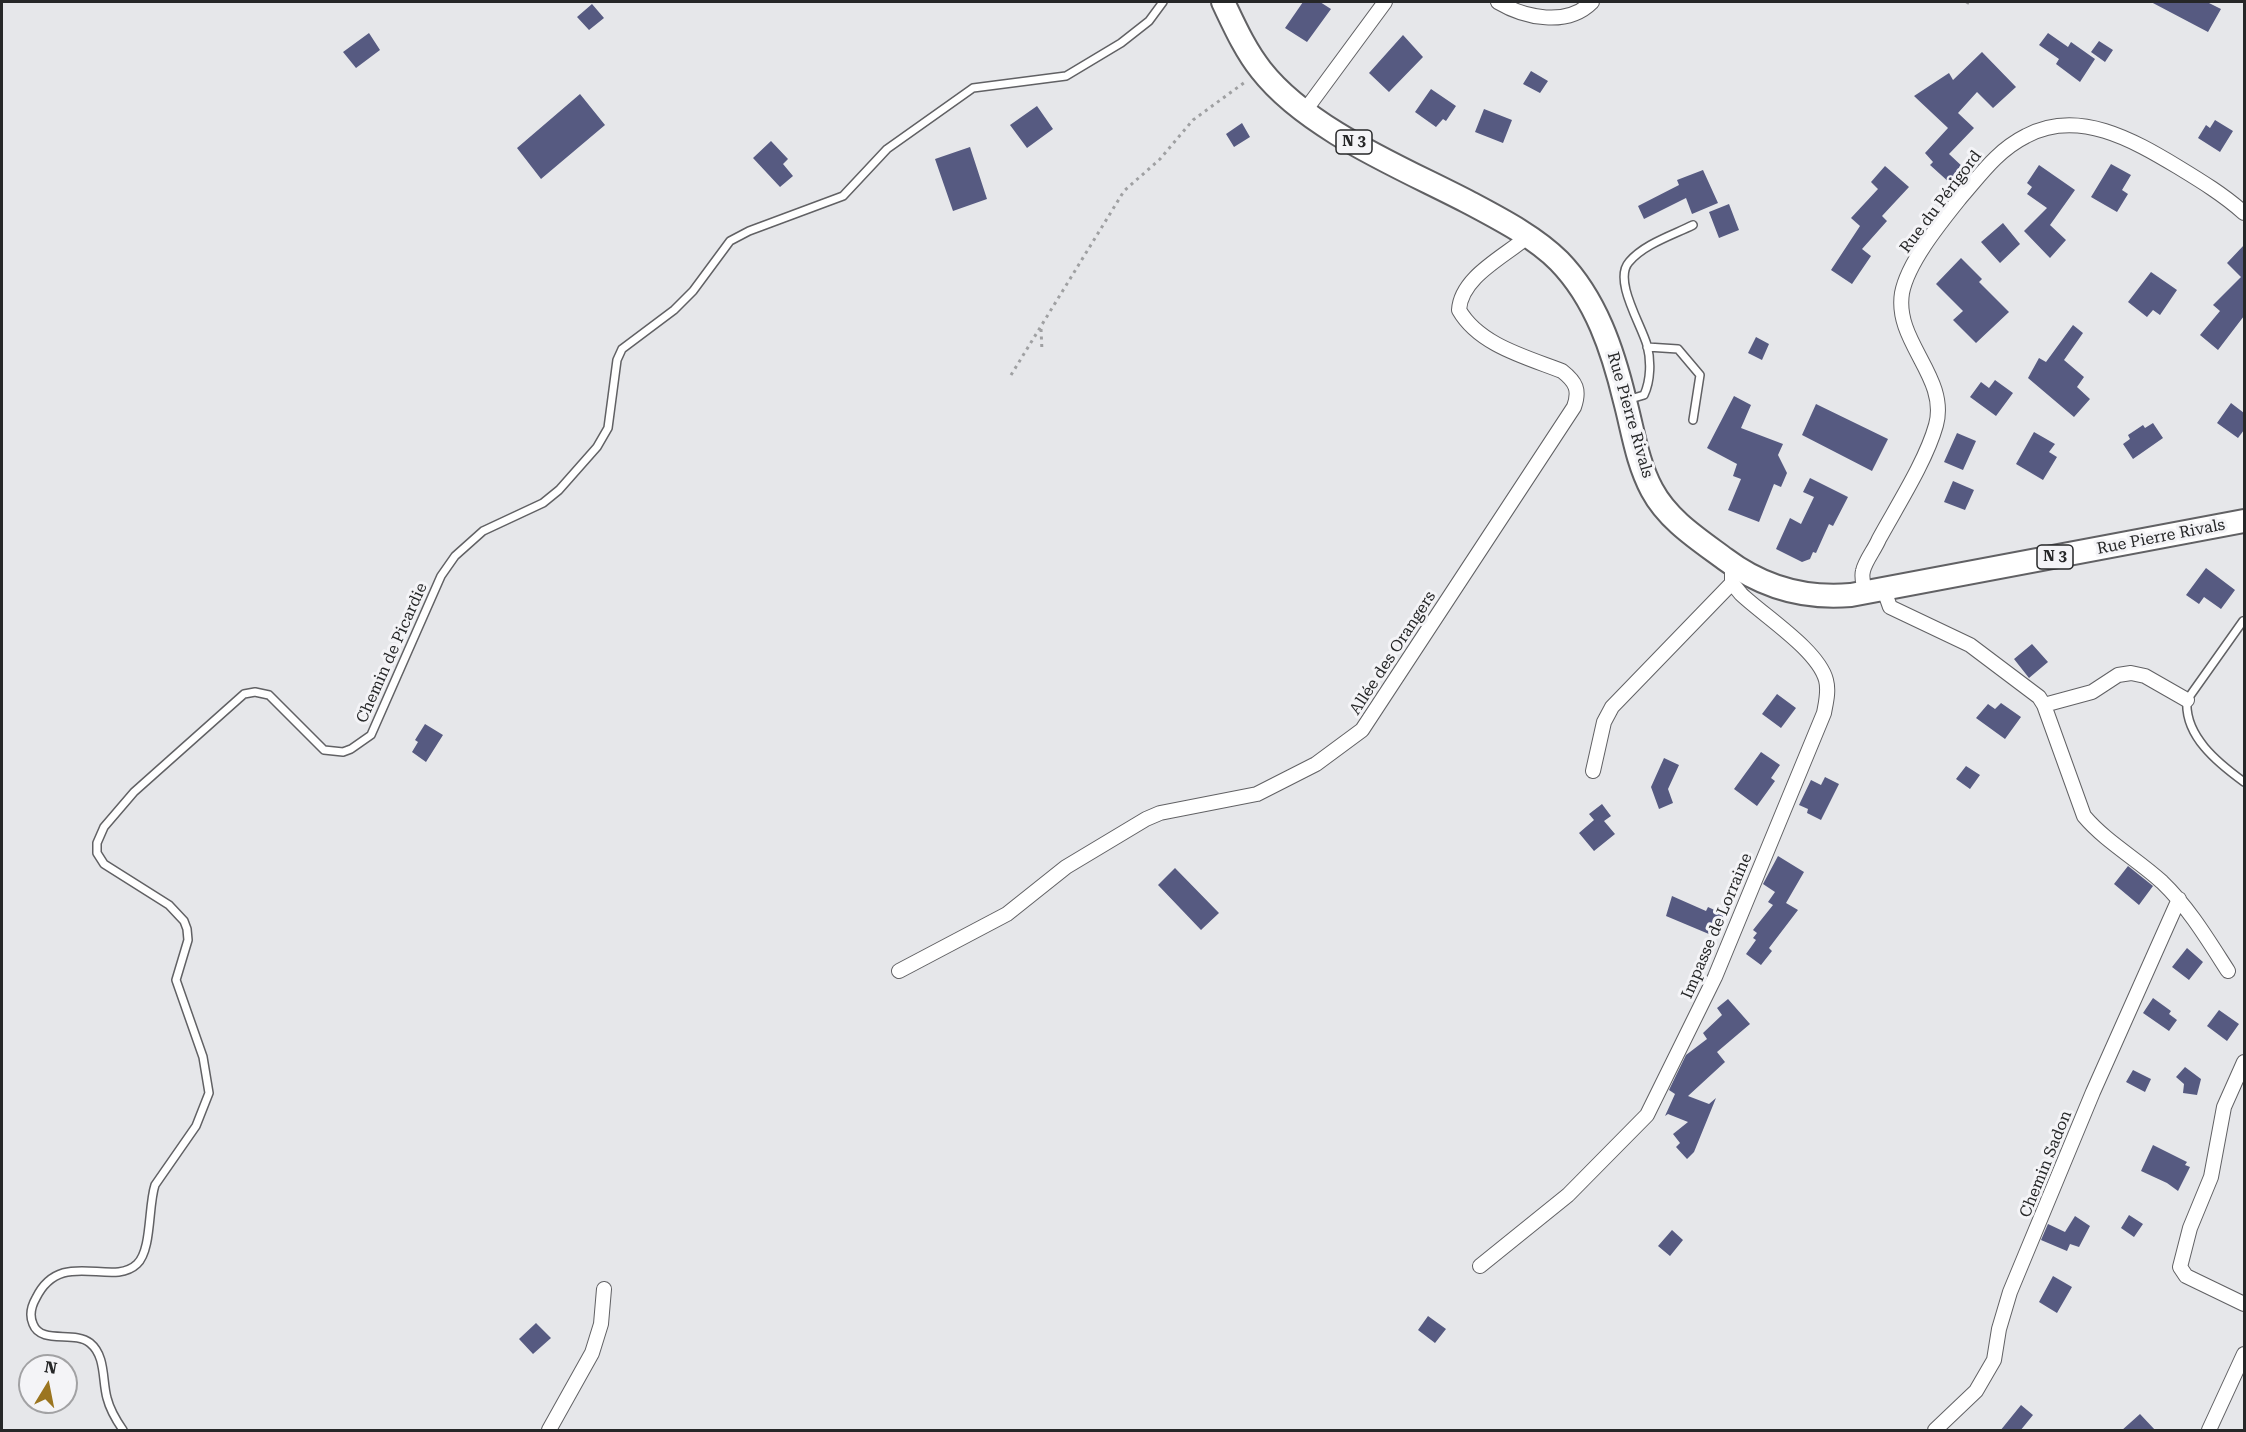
<!DOCTYPE html>
<meta charset="utf-8">
<style>
body{margin:0}
#map{position:relative;width:2246px;height:1432px;overflow:hidden;background:#e6e7ea;font-family:"Roboto Serif",serif}
canvas{display:block}
.frame{position:absolute;inset:0;border:3px solid #262728;pointer-events:none}
.north{position:absolute;left:18px;top:1354px;width:60px;height:60px;box-sizing:border-box;background:#f4f4f7;border:2px solid #a2a2a4;border-radius:50%;rotate:10deg;font-size:16px;font-weight:700;line-height:24px;text-align:center;color:#262728}
.north::after{content:'';display:block;margin:auto;width:21px;height:27px;background:#9b7520;clip-path:polygon(50% 0,100% 100%,50% 72%,0 100%)}
</style>
<div id="map">
<canvas width="2246" height="1432"></canvas>
<div class="frame"></div>
<div class="north">N</div>
</div>
<script>
const g = document.querySelector('canvas').getContext('2d');
g.lineJoin = 'round';
function paint(path, color) { g.fillStyle = color; g.fill(path, 'evenodd'); }
function trace(path, color, width, dash) { g.strokeStyle = color; g.lineWidth = width; g.lineCap = dash ? 'butt' : 'round'; g.setLineDash(dash || []); g.stroke(path); }
function write(font, color, halo, rows, align = 'center') {
  g.font = font + ' "Roboto Serif",serif'; g.lineWidth = 6; g.setLineDash([]); g.textBaseline = 'middle'; g.strokeStyle = halo; g.fillStyle = color; for (const [text, x, y, turn = 0] of rows) {
    g.save(); g.translate(x, y); g.rotate((+turn || 0) * Math.PI / 180); g.textAlign = isNaN(turn) ? turn : align; if (halo) g.strokeText(text, 0, 0); g.fillText(text, 0, 0); g.restore();
  }
}
paint(new Path2D(`
 M1303,2H1320L1331,9L1307,42L1285,28Z
 M2151,2H2207L2221,9L2208,32Z
 M592,4L604,18L589,30L577,17Z
 M369,33L380,50L356,68L343,52Z
 M2048,33L2068,47L2071,42L2095,59L2080,82L2056,64L2059,59L2039,45Z
 M1403,35L1423,57L1389,92L1369,73Z
 M2099,41L2113,50L2105,62L2091,52Z
 M1982,52L2016,87L1993,108L1977,92L1958,113L1974,128L1949,154L1964,168L1951,184L1930,165L1933,162L1925,153L1948,128L1914,96L1949,73L1953,80Z
 M1531,71L1548,81L1540,93L1523,84Z
 M1431,89L1456,106L1446,121L1443,119L1436,127L1415,112Z
 M580,94L605,125L541,179L517,148Z
 M1037,106L1053,129L1027,148L1010,125Z
 M1484,109L1512,120L1503,143L1475,132Z
 M2215,120L2233,131L2220,152L2198,138L2206,125L2210,128Z
 M1242,123L1250,137L1234,147L1226,134Z
 M771,141L788,159L783,164L793,176L780,187L753,158Z
 M970,147L987,199L953,211L935,159Z
 M2111,164L2131,175L2122,190L2128,194L2117,212L2091,197Z
 M2039,165L2075,190L2050,225L2066,240L2050,258L2024,231L2047,208L2027,194L2032,187L2027,183Z
 M1885,166L1909,187L1882,216L1887,221L1862,249L1871,256L1852,284L1831,270L1860,226L1851,218L1878,189L1871,182Z
 M1703,170L1718,203L1692,214L1686,198L1644,219L1638,206L1679,185L1677,180Z
 M1729,204L1739,230L1719,238L1709,212Z
 M2003,223L2020,244L2000,263L1981,242Z
 M2244,245V316L2218,350L2200,335L2220,311L2213,305L2241,277L2227,263Z
 M1961,258L1982,279L1979,282L2009,312L1976,343L1953,320L1963,311L1936,284Z
 M2151,272L2177,290L2160,315L2153,310L2147,317L2128,302Z
 M2073,325L2083,333L2064,360L2084,377L2077,387L2090,399L2074,417L2028,378L2039,358L2046,362Z
 M1756,337L1769,344L1762,360L1748,353Z
 M1995,380L2013,393L1996,416L1970,397L1981,382L1989,388Z
 M1734,396L1751,405L1741,428L1783,444L1778,455L1787,473L1781,487L1774,484L1759,522L1728,510L1741,479L1733,476L1737,464L1707,448Z
 M2231,403L2244,413V430L2238,438L2217,423Z
 M1816,404L1888,439L1872,471L1802,435Z
 M2153,423L2163,438L2133,459L2123,444L2130,439L2128,435L2143,425L2145,428Z
 M2034,432L2055,444L2049,452L2057,457L2043,480L2016,464Z
 M1957,433L1976,441L1963,470L1944,462Z
 M1810,478L1848,497L1833,526L1829,524L1816,553L1813,552L1810,559L1802,562L1776,549L1790,518L1801,524L1814,497L1803,492Z
 M1953,481L1974,490L1965,510L1944,502Z
 M2206,568L2235,590L2221,609L2204,597L2199,604L2186,595Z
 M2032,644L2048,662L2029,678L2014,659Z
 M1777,694L1796,708L1781,728L1762,714Z
 M2001,703L2021,717L2005,739L1976,718L1988,704L1995,709Z
 M425,724L443,735L426,762L412,752L418,742L415,740Z
 M1761,752L1780,765L1771,778L1775,781L1757,806L1734,789Z
 M1664,758L1679,765L1668,789L1673,803L1659,809L1651,787Z
 M1966,766L1980,775L1970,789L1956,779Z
 M1825,777L1839,784L1821,820L1807,813L1808,809L1799,805L1811,780L1821,785Z
 M1602,804L1611,816L1604,821L1615,834L1594,851L1579,833L1594,820L1589,814Z
 M1778,856L1804,872L1786,903L1798,910L1769,948L1772,951L1761,965L1746,954L1756,940L1753,938L1757,933L1753,930L1773,905L1768,902L1775,892L1763,884Z
 M2128,866L2153,886L2139,905L2114,884Z
 M1175,868L1219,913L1201,930L1158,885Z
 M1672,896L1706,911L1708,907L1725,915L1716,937L1666,916Z
 M2187,948L2203,962L2189,980L2172,967Z
 M2153,998L2171,1011L2169,1014L2177,1020L2169,1031L2143,1013Z
 M1728,999L1750,1024L1717,1052L1725,1062L1688,1096L1709,1104L1716,1098L1694,1152L1687,1159L1676,1147L1680,1143L1673,1134L1688,1122L1668,1114L1665,1116L1675,1094L1669,1090L1686,1055L1707,1039L1703,1033L1722,1015L1717,1008Z
 M2219,1010L2239,1024L2227,1041L2207,1026Z
 M2185,1067L2201,1079L2197,1095L2183,1093L2184,1084L2176,1077Z
 M2133,1070L2151,1079L2145,1092L2126,1082Z
 M2153,1145L2187,1162L2185,1165L2190,1167L2178,1191L2167,1183L2141,1171Z
 M2129,1215L2143,1224L2134,1237L2121,1228Z
 M2075,1216L2090,1226L2079,1247L2070,1244L2067,1251L2041,1240L2048,1224L2065,1232Z
 M1672,1230L1683,1240L1670,1256L1658,1246Z
 M2053,1276L2072,1287L2057,1313L2039,1302Z
 M1428,1316L1446,1329L1435,1343L1418,1330Z
 M536,1323L551,1338L533,1354L519,1339Z
 M2021,1405L2033,1415L2020,1431H2000Z
 M2140,1414L2156,1431H2121Z`), '#565a81');
const lane = new Path2D(`
 M1647,347L1678,349L1700,375L1693,420
 M1627,400L1644,395C1651,380 1651,360 1647,345C1641,324 1613,280 1629,262C1644,244 1673,235 1693,225
 M2243,621L2187,700C2184,736 2218,763 2244,782
 M123,1430C116,1420 110,1410 107,1398C102,1380 106,1356 90,1343C74,1330 41,1345 33,1324C29,1315 32,1305 36,1298C61,1247 112,1288 137,1264C152,1250 148,1206 155,1185L196,1126L209,1093L203,1057L176,980L188,940L187,929L184,921L169,905L104,864L97,853V843L104,827L134,792L244,694L255,692L269,695L324,750L343,752L351,749L371,735L441,576L455,556L483,531L543,503L559,490L597,447L608,428L617,360L622,349L674,310L693,291L730,241L749,231L843,196L887,149L973,88L1066,76L1121,43L1149,21L1163,2`);
const street = new Path2D(`
 M1498,2C1525,18 1567,27 1592,2
 M1304,112L1385,2
 M1884,590L1890,607L1970,645L2039,697L2044,705L2084,816C2106,842 2137,859 2162,882C2189,908 2208,940 2228,971
 M1866,593C1864,587 1861,578 1863,571C1865,561 1875,549 1879,539C1897,506 1926,461 1936,425C1949,377 1894,342 1902,293C1908,262 1941,222 1961,197C1981,174 1998,150 2026,136C2078,108 2133,140 2178,167C2201,181 2224,195 2244,213
 M2044,705L2092,692L2118,675L2131,673L2145,676L2187,700
 M1593,771L1604,722L1612,707L1732,583
 M899,971L1007,914L1066,867L1146,819L1160,813L1257,794L1316,764L1362,730L1574,407C1580,390 1576,382 1562,371C1526,357 1479,345 1459,310C1461,277 1504,257 1527,237
 M2244,1062L2224,1107L2211,1177L2190,1228L2180,1267L2186,1276L2244,1304
 M1480,1266L1568,1195L1647,1115L1715,977L1824,713C1826,702 1829,691 1826,680C1818,650 1764,616 1741,594L1732,583V564
 M549,1430L592,1353L601,1324L604,1289
 M1935,1430L1976,1391L1994,1360L1999,1329L2010,1292L2093,1092L2179,899
 M2209,1430L2244,1354`);
const primary = new Path2D(`
 M1223,2C1234,25 1245,50 1261,70C1308,130 1403,168 1470,203C1500,219 1535,237 1559,261C1596,299 1613,351 1625,401C1633,431 1637,462 1652,490C1668,520 1698,539 1725,559C1762,587 1805,599 1851,595L2244,521`);
trace(lane, '#616164', 10);
trace(street, '#616164', 16);
trace(primary, '#616164', 26);
trace(new Path2D(`
 M1967,4L1968,2
 M1041,329L1042,351
 M1011,375L1124,191L1160,159L1193,120L1245,82`), '#9fa0a2', 3, [3, 4.5]);
trace(lane, '#fff', 7);
trace(street, '#fff', 14);
trace(primary, '#fff', 22);
for (const [x, y, w] of [
 [1354,142,36],
 [2055,557,36]
]) { const box = new Path2D(); box.roundRect(x - w / 2, y - 12, w, 24, 4.5); g.fillStyle = '#f4f4f7'; g.fill(box); trace(box, '#262728', 1.5); }
write('bold 15px', '#262728', null, [
 ["N 3",1354,142],
 ["N 3",2055,557]
]);
write('16px', '#262728', '#f4f4f7', [
 ["Rue du Périgord",1941,202,-53],
 ["Rue Pierre Rivals",1630,415,74],
 ["Rue Pierre Rivals",2161,537,-11],
 ["Chemin de Picardie",392,653,-66],
 ["Allée des Orangers",1393,653,-57],
 ["Impasse de Lorraine",1717,926,-67],
 ["Chemin Sadon",2046,1164,-68]
]);
</script>
